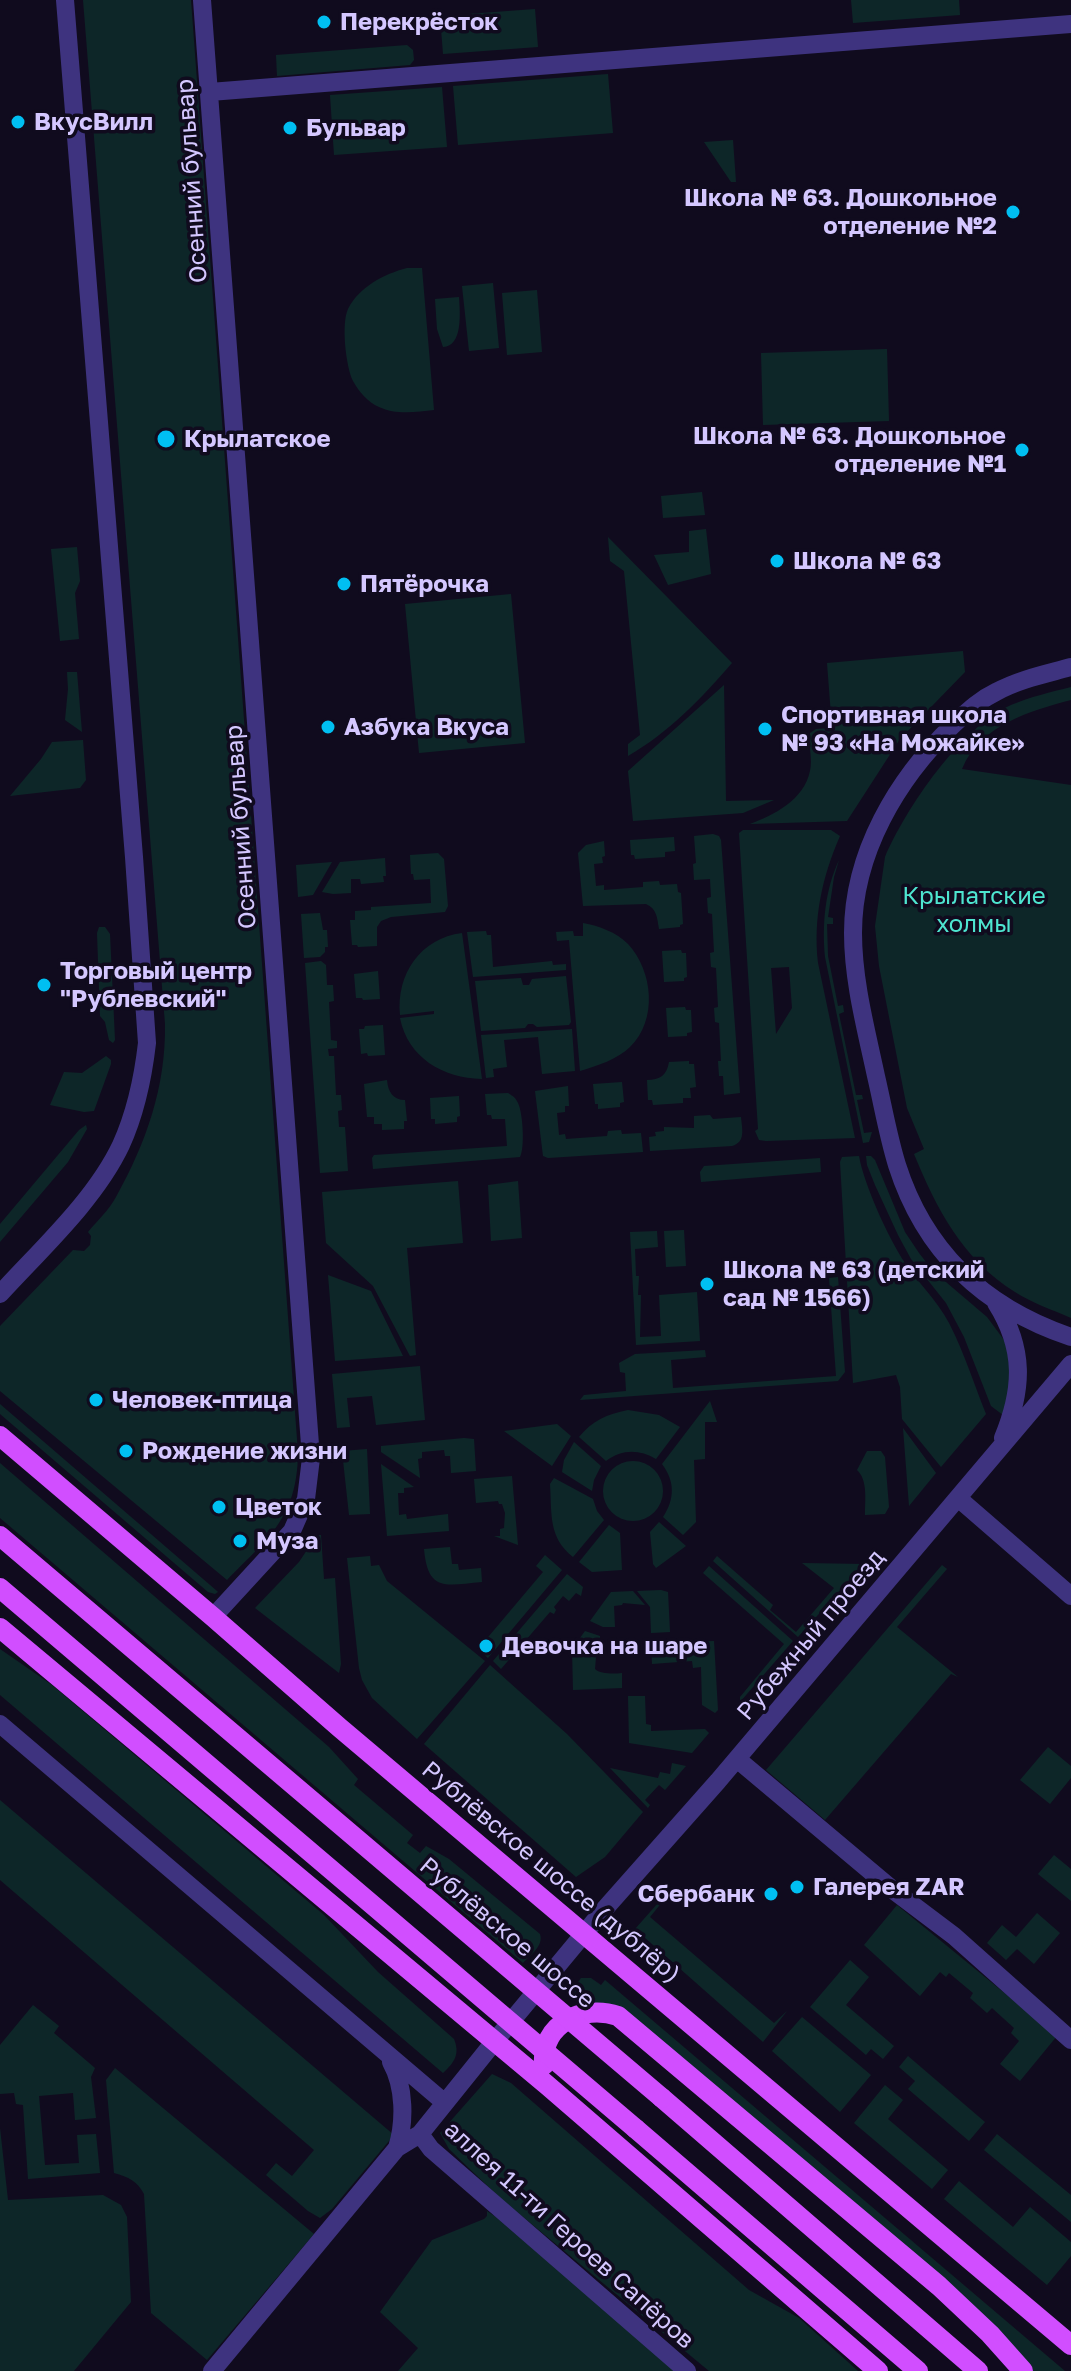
<!DOCTYPE html>
<meta charset="utf-8">
<style>
body{margin:0}
canvas{display:block;background:#100b1e}
</style>
<canvas width="1071" height="2371"></canvas>
<script>
const g = document.querySelector('canvas').getContext('2d');
g.lineJoin = 'round';
function paint(path, color) { g.fillStyle = color; g.fill(path, 'evenodd'); }
function trace(path, color, width, dash) { g.strokeStyle = color; g.lineWidth = width; g.lineCap = dash ? 'butt' : 'round'; g.setLineDash(dash || []); g.stroke(path); }
function write(font, color, halo, rows, align = 'center') {
  g.font = font + ' "Golos Text",sans-serif'; g.lineWidth = 7; g.setLineDash([]); g.textBaseline = 'middle'; g.strokeStyle = halo; g.fillStyle = color; for (const [text, x, y, turn = 0] of rows) {
    g.save(); g.translate(x, y); g.rotate((+turn || 0) * Math.PI / 180); g.textAlign = isNaN(turn) ? turn : align; if (halo) g.strokeText(text, 0, 0); g.fillText(text, 0, 0); g.restore();
  }
}
paint(new Path2D(`
 M83,0H191L298,1453C297,1518 269,1537 227,1580L0,1391V1326L73,1250L84,1251L90,1245L91,1236L88,1232C97,1221 109,1210 116,1197C146,1143 166,1087 165,1024Z
 M851,0H959L960,15L853,23Z
 M535,9L538,47L443,54L440,16Z
 M407,45L413,50L414,60L410,65L277,76L276,55Z
 M608,74L613,133L458,145L453,86Z
 M442,87L447,147L334,155L330,95Z
 M733,140L736,182H731L704,142Z
 M407,268H422L434,410C416,412 396,415 379,407C368,402 359,392 353,381C346,367 341,324 348,309C359,287 384,274 407,268Z
 M493,283L499,348L469,351L462,286Z
 M537,290L542,352L507,355L502,293Z
 M459,297C460,313 463,346 443,347L437,329L435,299Z
 M887,349L889,421L763,425L761,353Z
 M702,492L705,515L663,518L661,496Z
 M706,529L711,574L668,585L654,555L689,552V531Z
 M608,537L732,663C702,698 668,733 628,756V744L640,735L624,571L610,561Z
 M77,547L80,581L75,593L79,639L60,641L51,549Z
 M511,594L525,743L419,753L405,604Z
 M963,651L965,672L900,739L847,821L750,824C774,815 804,800 810,771C813,759 808,745 810,733L816,729L832,728L827,663Z
 M67,672H77L82,732L65,720L68,689Z
 M724,685L726,801L774,800L743,813L633,821L628,771Z
 M1071,687V700C1030,711 980,725 962,769L1071,785V1318C1053,1310 1032,1303 1015,1292C963,1260 936,1208 914,1154L924,1149L907,1108L879,966L875,926L885,857C906,808 961,727 1011,705C1030,697 1051,692 1071,687Z
 M83,740L86,780L80,788L10,796L41,759L52,742Z
 M743,830H831L840,836C822,877 813,919 818,963L855,1138L766,1141L759,1140L755,1131L758,1129L739,833ZM789,967L792,1008L776,1034L771,968Z
 M713,834L719,836L721,840L740,1093L724,1095L723,1076H719L718,1061H721L719,1023L715,1022L714,1008L718,1007L716,968L711,967L710,953L714,952L712,914L708,913L707,898L711,897L710,879L694,880L693,864L696,863L694,836Z
 M674,837L675,851L665,852V857L635,859L634,855H631L630,840Z
 M604,841L605,856L602,857L603,863L594,864L596,886L604,885V890L643,887V882L659,881L660,885L677,884L678,892L681,893L683,924L680,925V927L659,929C657,917 657,909 646,904L583,906L578,853L586,845Z
 M438,853L444,859L448,906L445,912L391,917L381,921L377,927V946L358,947L357,945H352L350,920H355V911L371,910V907L431,903L430,879L414,880L413,874H411L410,855Z
 M385,858L386,876H383L384,882L361,884L360,879H351V893L333,894L322,892L340,862Z
 M839,860L834,877L828,917L833,918V924H827L828,956L838,1006L843,1005L844,1012L839,1014L856,1095H862L863,1099L857,1100L864,1133L872,1132L869,1142L863,1143L825,957C822,924 825,890 839,860Z
 M332,862L313,895L298,897L296,865Z
 M320,913L323,930H327L328,947H325V952L320,957L304,958L301,914Z
 M583,923C599,926 616,932 628,944C653,971 658,1020 630,1047C618,1059 597,1066 580,1071L569,940L557,941L556,932L573,931L574,936H583Z
 M99,927H105L110,934L115,1040L113,1043L109,1040L105,1022L100,1016L97,933Z
 M486,931L487,935H491L493,967L552,961L553,965L566,964V970L473,977L467,932Z
 M462,933L482,1079C443,1078 408,1058 400,1018L434,1014V1011L400,1015C396,974 421,938 462,933Z
 M681,950L682,953H686L687,977L684,978V981L664,982L662,951Z
 M321,961L326,965L327,985H333L334,1001L329,1002L331,1040L337,1041V1048L328,1049L329,1056H334L336,1095H341L342,1110L338,1111L339,1127H345L348,1171L320,1173L305,963Z
 M378,971L380,999L363,1000L362,998H356L354,974Z
 M566,976L571,1022L569,1025L537,1027L533,1024H528L525,1028L481,1031L475,981L521,978L523,985H529L532,979Z
 M685,1007L686,1010H691L692,1032L687,1033V1036L668,1037L666,1008Z
 M383,1025L385,1055L368,1056L367,1053L361,1054L359,1029H364L365,1026Z
 M572,1029L575,1071L542,1074L538,1037L504,1040L507,1067L493,1069L494,1077L486,1078L481,1035Z
 M106,1056L111,1060V1064L94,1111L84,1112L50,1105L64,1072L82,1073Z
 M689,1061V1064H694L696,1087L690,1088L691,1098H683V1103L653,1105L652,1100H648L647,1080C660,1080 667,1075 669,1062Z
 M387,1080C388,1092 393,1100 405,1100L407,1121H404V1129L382,1130V1124H374V1117H367L364,1084Z
 M622,1082L624,1102L620,1103V1107L598,1109V1104H595L593,1084Z
 M568,1086L569,1106H565V1112L557,1113L559,1135L565,1134L566,1139L607,1136L608,1131L621,1130L622,1134L641,1133L643,1152L548,1158L543,1156L535,1091Z
 M508,1093C514,1097 515,1097 518,1103C523,1113 525,1148 520,1157L373,1169L372,1158L374,1155L507,1146L505,1119H492L491,1115H487L485,1094Z
 M459,1096L460,1116L457,1117V1122L435,1124V1119H431L430,1098Z
 M710,1115L713,1119L741,1117C742,1129 746,1142 732,1146L650,1151L649,1137L656,1136L655,1132L664,1131V1127L694,1128V1116Z
 M86,1125L87,1129L68,1162L0,1242V1224L79,1130Z
 M859,1156C864,1185 889,1239 905,1263C919,1284 937,1300 949,1323C964,1352 974,1384 986,1414L941,1467L902,1419L900,1387L896,1375L853,1383L840,1162L842,1157Z
 M866,1156H871L875,1160L905,1232L919,1253L933,1271L987,1317L1007,1344L1015,1367L1003,1415L991,1406L964,1337L946,1303L911,1259L898,1235L875,1185L867,1165Z
 M820,1158L821,1172L701,1182L700,1172L704,1166Z
 M458,1181L463,1243L407,1248L416,1355L410,1356L373,1286L326,1243L322,1192Z
 M518,1181L522,1238L491,1241L488,1185Z
 M684,1230L686,1266L666,1267L664,1231Z
 M657,1231L658,1247L635,1249L636,1276H639L638,1295H641L640,1337L661,1336L659,1295L697,1292L700,1341L636,1345L630,1232Z
 M328,1275L371,1291L403,1356L335,1361Z
 M838,1277L845,1372L838,1381L580,1400L584,1395L626,1391L625,1373L620,1372L619,1363L635,1354L705,1350L706,1357L671,1360L673,1388L836,1376L829,1278Z
 M420,1366L425,1420L376,1425L372,1396L347,1398L350,1427L337,1428L332,1374Z
 M710,1401L717,1422H705V1459L694,1460L696,1522L683,1535L663,1517C675,1499 675,1481 662,1464Z
 M0,1404L217,1591L218,1592L215,1594L208,1592L0,1414Z
 M628,1410L659,1415L680,1427L656,1459C639,1449 622,1449 606,1461L579,1437C592,1421 607,1414 628,1410Z
 M557,1424L571,1436L552,1466L504,1431Z
 M903,1428L936,1473L909,1506Z
 M464,1438L474,1439L476,1471L451,1473L450,1456H445L444,1450L422,1452V1458L418,1459L420,1478L381,1452V1446Z
 M574,1442L601,1466L594,1480L592,1491L562,1472L564,1460Z
 M367,1449L370,1514L349,1515L342,1451Z
 M867,1451H881L885,1457L889,1507L885,1514L865,1515C865,1500 868,1480 857,1470Z
 M603 1491a30 30 0 1 1 60 0a30 30 0 1 1-60 0Z
 M0,1463L329,1747L358,1779L354,1785L413,1835L407,1843L420,1853L426,1846L449,1859L540,1934C544,1946 530,1955 523,1963L0,1518Z
 M381,1464L414,1487L404,1488V1493H398L399,1515L406,1514L407,1519L448,1514L449,1531L387,1536Z
 M512,1476L518,1545L494,1536H500V1529L504,1528L505,1513L502,1504H499L498,1501L476,1503L474,1479Z
 M554,1478L593,1499L597,1511L604,1520L573,1557C548,1537 552,1514 550,1484Z
 M659,1522L686,1546L656,1568L653,1564L650,1532Z
 M609,1525L620,1533L622,1570L592,1572L579,1562Z
 M317,1535H321L324,1579L335,1578L341,1664L339,1673L255,1608L299,1562Z
 M450,1547L452,1564H458L459,1570L481,1568L482,1582C446,1585 428,1593 424,1549Z
 M545,1555L562,1570L488,1658L478,1649L543,1572L536,1566Z
 M370,1556L371,1566L379,1565L387,1581L485,1661L417,1739L372,1698L362,1680L359,1668L347,1558Z
 M717,1556L773,1605L770,1610L796,1632L834,1588L802,1563L864,1564L798,1637L713,1561Z
 M942,1565L947,1569L897,1627L958,1677L951,1674L825,1820L766,1770Z
 M709,1566L793,1641L740,1702V1697L784,1644L703,1573Z
 M567,1574L583,1587L581,1596L576,1593L569,1601L563,1596L554,1607L556,1610L554,1614L550,1612L501,1669L493,1661Z
 M661,1590L668,1592L670,1632L651,1633L650,1607L637,1591Z
 M633,1591L645,1605L623,1603L622,1605L614,1606L615,1627H603L590,1621L611,1592Z
 M585,1631L600,1636V1645H597L595,1669C600,1674 613,1674 622,1673V1688L573,1690L572,1649Z
 M714,1641L718,1710L715,1713L702,1705L701,1667L693,1668L692,1661L652,1664L651,1643Z
 M0,1649L52,1685L324,1915L378,1972L454,2039C460,2054 455,2062 443,2073L0,1695Z
 M490,1665L567,1734L643,1812L605,1857L576,1877L424,1744Z
 M628,1696H645L646,1724L651,1725V1731L705,1729L709,1733L692,1753L629,1743Z
 M1048,1747L1071,1766V1778L1050,1804L1020,1780Z
 M672,1763L686,1766L665,1790L659,1785L645,1800L650,1805L648,1808L610,1768L658,1778L660,1772L670,1774Z
 M0,1800L394,2135L332,2209L320,2218L308,2211L266,2175L276,2163L292,2176L314,2150L0,1880Z
 M1054,1855L1071,1869V1901L1038,1874Z
 M666,1894L668,1895L650,1917L774,2023L787,2011L763,2042L635,1929Z
 M897,1905L1057,2036L1020,2081L1000,2064L1019,2041L1011,2033L1014,2028L992,2008L987,2013L970,1998L973,1993L949,1973L946,1977L940,1972L920,1996L864,1945Z
 M1037,1913L1060,1933L1034,1964L1017,1949L1006,1960L987,1943L1002,1925L1016,1937Z
 M850,1960L869,1977L846,2005L894,2046L883,2059L871,2049L866,2055L810,2007Z
 M581,1978H591L601,1985L605,1980L1065,2371H1031L631,2017L581,2005L568,1995Z
 M33,2005L59,2026L54,2033L95,2068L91,2077L96,2118L75,2120L73,2093L39,2096L45,2165L79,2163L77,2135L96,2134L100,2173L28,2179L23,2105L16,2104L14,2093L0,2094V2045Z
 M802,2017L871,2075L840,2112L772,2051Z
 M908,2056L985,2122L969,2141L908,2089L915,2081L899,2067Z
 M115,2068L314,2234L207,2360L151,2313L144,2194C137,2181 129,2177 114,2173L106,2080Z
 M492,2074L511,2083L749,2290L799,2318L858,2371H709L499,2197L449,2149L440,2133Z
 M885,2085L903,2100L888,2119L948,2170L932,2189L854,2123Z
 M0,2128L8,2200L103,2195L121,2205L127,2217L131,2302L74,2371H0Z
 M997,2134L1071,2195V2222L984,2150Z
 M959,2181L1013,2227L1030,2207L1071,2242V2256L1047,2285L944,2199Z
 M487,2211L496,2217L675,2371H398L418,2348L380,2312L432,2240L484,2219L487,2216Z`), '#0d2628');
trace(new Path2D(`
 M202,0L311,1458L306,1499L292,1531L213,1617
 M210,92L1071,24
 M1071,667C1046,674 1020,679 996,692C979,700 967,712 953,725C897,779 853,853 853,933C853,981 866,1029 876,1076C883,1106 888,1136 897,1165C925,1253 985,1308 1071,1337
 M0,1294C41,1249 95,1200 121,1145C136,1112 143,1078 147,1043L134,857L65,0
 M996,1303C1025,1349 1023,1389 1003,1438
 M958,1498L1071,1596
 M0,1724L445,2103
 M737,1759L893,1890L954,1936L1071,2040
 M391,2062C405,2087 405,2122 397,2148
 M420,2134L431,2149L687,2371
 M212,2371L397,2148L420,2134L494,2042L602,1912L718,1781L1071,1364`), '#3e337f', 18);
trace(new Path2D(`
 M0,1436L213,1617L340,1728L1071,2345
 M0,1628L547,2085L878,2371
 M544,2065C541,2024 582,2004 618,2016L939,2286L990,2334L1023,2371
 M662,2098L978,2371
 M636,2129L918,2371`), '#d14eff', 20);
trace(new Path2D(`
 M0,1536L662,2098
 M0,1588L636,2129`), '#d14eff', 20);
for (const [x, y, r, color] of [
 [324,22,8,"#00bff2"],
 [18,122,8,"#00bff2"],
 [290,128,8,"#00bff2"],
 [1013,212,8,"#00bff2"],
 [166,439,10,"#00bff2"],
 [1022,450,8,"#00bff2"],
 [777,561,8,"#00bff2"],
 [344,584,8,"#00bff2"],
 [328,727,8,"#00bff2"],
 [765,729,8,"#00bff2"],
 [44,985,8,"#00bff2"],
 [707,1284,8,"#00bff2"],
 [96,1400,8,"#00bff2"],
 [126,1451,8,"#00bff2"],
 [219,1507,8,"#00bff2"],
 [240,1541,8,"#00bff2"],
 [486,1646,8,"#00bff2"],
 [797,1887,8,"#00bff2"],
 [771,1894,8,"#00bff2"]
]) { const dot = new Path2D(); dot.arc(x, y, r, 0, 2 * Math.PI); g.fillStyle = color; g.fill(dot); trace(dot, '#100b1e', 3); }
write('bold 24px', '#d4c7ff', '#100b1e', [
 ["Перекрёсток",340,22],
 ["ВкусВилл",34,122],
 ["Бульвар",306,128],
 ["Школа № 63. Дошкольное",997,198,"right"],
 ["отделение №2",997,226,"right"],
 ["Школа № 63. Дошкольное",1006,436,"right"],
 ["отделение №1",1006,464,"right"],
 ["Крылатское",184,439],
 ["Школа № 63",793,561],
 ["Пятёрочка",360,584],
 ["Спортивная школа",781,715],
 ["№ 93 «На Можайке»",781,743],
 ["Азбука Вкуса",344,727],
 ["Торговый центр",60,971],
 ["\"Рублевский\"",60,999],
 ["Школа № 63 (детский",723,1270],
 ["сад № 1566)",723,1298],
 ["Человек-птица",112,1400],
 ["Рождение жизни",142,1451],
 ["Цветок",235,1507],
 ["Муза",256,1541],
 ["Девочка на шаре",502,1646],
 ["Галерея ZAR",813,1887],
 ["Сбербанк",755,1894,"right"]
], 'left');
write('24px', '#d4c7ff', '#100b1e', [
 ["Осенний бульвар",192,181,-94],
 ["Осенний бульвар",241,827,-94],
 ["Рубежный проезд",811,1635,-50],
 ["Рублёвское шоссе (дублёр)",551,1872,40],
 ["Рублёвское шоссе",507,1933,40],
 ["аллея 11-ти Героев Сапёров",569,2235,42]
]);
write('24px', '#4ee5d0', '#100b1e', [
 ["Крылатские",974,896],
 ["холмы",974,924]
]);
</script>
